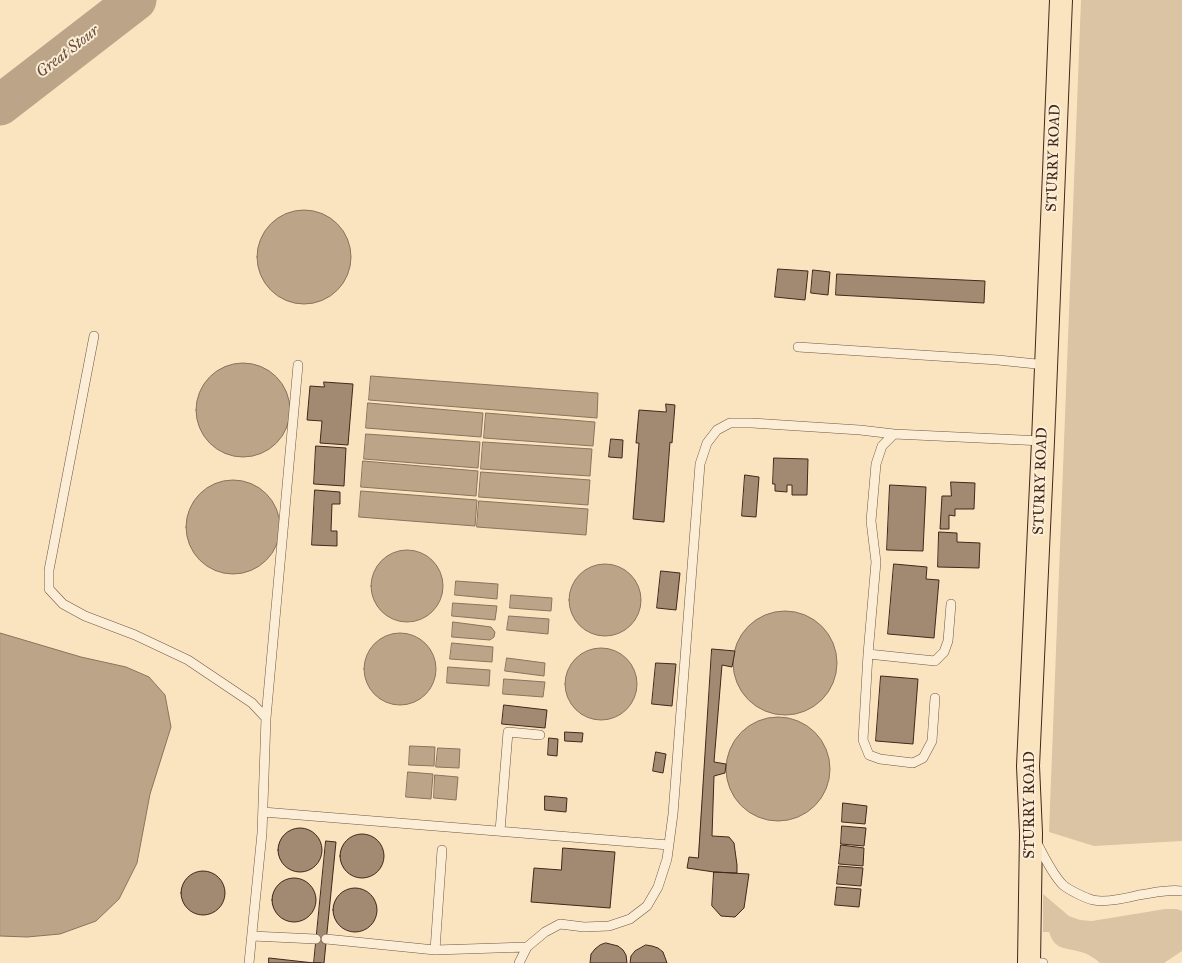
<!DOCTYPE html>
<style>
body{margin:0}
canvas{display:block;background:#fae4c0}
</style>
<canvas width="1182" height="963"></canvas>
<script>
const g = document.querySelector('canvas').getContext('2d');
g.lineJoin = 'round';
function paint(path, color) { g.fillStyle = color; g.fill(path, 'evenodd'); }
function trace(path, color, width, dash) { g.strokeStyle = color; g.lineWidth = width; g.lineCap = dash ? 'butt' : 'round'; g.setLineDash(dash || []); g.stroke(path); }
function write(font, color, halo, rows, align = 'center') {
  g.font = font + ' "IM FELL Great Primer",serif'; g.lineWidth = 4; g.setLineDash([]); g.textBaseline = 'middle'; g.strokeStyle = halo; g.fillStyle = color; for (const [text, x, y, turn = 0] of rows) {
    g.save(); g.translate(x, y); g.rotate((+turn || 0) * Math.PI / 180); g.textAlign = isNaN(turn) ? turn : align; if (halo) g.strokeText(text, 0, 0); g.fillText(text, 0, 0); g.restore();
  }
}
paint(new Path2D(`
 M1081,0H1182V841L1094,846L1049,832Z
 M1043,894L1069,916L1080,920L1092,921L1165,909H1177L1182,911V951L1164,963H1100C1095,958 1088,954 1081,952C1065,947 1055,951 1049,932H1043Z`), '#dbc4a4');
const water = new Path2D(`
 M257 257a47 47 0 1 1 94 0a47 47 0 1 1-94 0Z
 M196 410a47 47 0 1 1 94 0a47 47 0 1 1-94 0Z
 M371,376L598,393L597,418L369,400Z
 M368,403L483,413L481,437L366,428Z
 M486,413L595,422L593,446L484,438Z
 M366,434L480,442L478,468L364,459Z
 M483,442L592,449L590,476L481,469Z
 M363,461L478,471L476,496L361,487Z
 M481,472L590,480L588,505L479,497Z
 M186 527a47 47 0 1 1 94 0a47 47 0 1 1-94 0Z
 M361,491L477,500L475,526L359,517Z
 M479,501L588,509L586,535L477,527Z
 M371 586a36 36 0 1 1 72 0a36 36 0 1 1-72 0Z
 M569 600a36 36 0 1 1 72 0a36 36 0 1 1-72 0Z
 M456,581L498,584L497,599L455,595Z
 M511,595L552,598L551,611L510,608Z
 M453,603L497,606L495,620L452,616Z
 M733 663a52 52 0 1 1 104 0a52 52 0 1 1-104 0Z
 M509,616L549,619L548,634L507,630Z
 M453,622L491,627L495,632L494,637L490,640L452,637Z
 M0,633L81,657L126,667L149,677L165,695L171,727L150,794L137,863L119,899L96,921L60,934L27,937L0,936Z
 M364 669a36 36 0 1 1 72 0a36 36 0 1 1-72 0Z
 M452,643L493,647L492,662L450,659Z
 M565 684a36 36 0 1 1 72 0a36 36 0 1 1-72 0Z
 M507,658L545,663L544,676L505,671Z
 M448,667L490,670L489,686L447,683Z
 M504,679L545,682L543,697L503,694Z
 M726 769a52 52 0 1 1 104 0a52 52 0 1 1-104 0Z
 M410,746L435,747L434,766L409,765Z
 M438,748L460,749L459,768L436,767Z
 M408,772L433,774L431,799L406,797Z
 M435,775L458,777L456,800L434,798Z`);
paint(water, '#bba488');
trace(water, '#8b725c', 1);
trace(new Path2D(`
 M0,105L136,0`), '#bba488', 41);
const building = new Path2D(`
 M778,269L808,271L805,300L775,297Z
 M813,270L830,272L828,295L811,293Z
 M837,274L985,281L984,303L836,295Z
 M324,382L353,384L348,445L320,443L322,421L307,420L310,386L324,387Z
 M666,404L675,405L672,443L670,442L664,522L633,519L639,443H636L639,410L666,412Z
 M611,439L623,440L622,458L609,457Z
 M316,446L346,448L344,486L314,484Z
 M774,458L808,459L807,495H792V485H787V492L775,491V484H773Z
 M745,475L759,477L756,517L742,516Z
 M951,482L975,483L974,509H955V516L949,515V529H940L942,496H951Z
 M890,485L926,487L923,551L887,550Z
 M315,490L340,492V504H332L331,531H337V546L312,545Z
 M939,532L957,533V542L980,543L979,568L938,567Z
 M894,564L927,567L926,579L939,580L934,638L888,634Z
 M661,571L680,573L676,610L657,608Z
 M712,649L735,651L732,667L722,665L714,762L726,764L725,773L714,776L712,836L729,837L734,843L737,865V873L714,872L687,868L689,857L698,858Z
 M656,663L676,664L672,706L652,704Z
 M881,676L918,679L913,744L876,741Z
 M504,705L547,710L545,728L502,724Z
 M565,732L583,733L582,742L565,741Z
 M549,738L558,739L557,756L548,755Z
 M656,752L666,754L663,773L653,771Z
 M545,796L567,798L566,812L545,810Z
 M843,803L867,806L865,824L842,822Z
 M842,826L866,828L864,846L841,844Z
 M278 850a22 22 0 1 1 44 0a22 22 0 1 1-44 0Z
 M340 856a22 22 0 1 1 44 0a22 22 0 1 1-44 0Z
 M326,841L336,842L324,963H314Z
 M841,845L864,848L863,866L839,864Z
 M563,848L615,852L610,908L531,902L534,868L561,870Z
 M839,866L863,868L861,886L837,884Z
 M181 893a22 22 0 1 1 44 0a22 22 0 1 1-44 0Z
 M714,872L749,874L744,908L735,917L721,916L712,906Z
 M272 900a22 22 0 1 1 44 0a22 22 0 1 1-44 0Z
 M837,887L861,889L859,907L835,905Z
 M333 910a22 22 0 1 1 44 0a22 22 0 1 1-44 0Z
 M606,943L618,946L623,950L626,955L627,963H590L591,954L595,949L600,945Z
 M646,945L652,946L658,948L663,952L667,963H630L631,956L635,951Z
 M269,958L314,963H321H269Z`);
paint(building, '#a28971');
trace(building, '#42271b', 1);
const service = new Path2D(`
 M94,336L49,570V589L63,604L85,616L135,635L188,660L252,703L266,718L262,833L249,963
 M798,347L998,360L1046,365
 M868,654L935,661L944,652L948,641L951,604
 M935,698L932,741L923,758L913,763L880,759L869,755L863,740L868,654L876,562L871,521L876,464L882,446L894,434L1043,441
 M266,718L298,365
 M263,812L669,845
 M500,831L508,732L540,735
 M1037,843C1043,855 1053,875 1063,885C1069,890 1085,898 1093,900C1106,903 1127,898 1139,895C1153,893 1168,889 1182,891
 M442,850L435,950L527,947
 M252,936L316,939
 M326,939L435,950
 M1029,962L1043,963
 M519,963L527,947L545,932L560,924L584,927L609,926L630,919L647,906L658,887L667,859L673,814L700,464L707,443L717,430L730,423H752L860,430L894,434`);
const trunk = new Path2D(`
 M1029,963L1031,833L1028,766L1043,441L1061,0`);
trace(service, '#705644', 10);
trace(trunk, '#42271b', 24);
trace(service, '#fcedd6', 9);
trace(trunk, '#fae4c0', 22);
write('15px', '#42271b', '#fcedd6', [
 ["STURRY ROAD",1054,158,-88],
 ["STURRY ROAD",1041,481,-88],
 ["STURRY ROAD",1030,805,-90]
]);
write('italic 16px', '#664c3c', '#fcedd6', [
 ["Great Stour",68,52,-38]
]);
</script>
